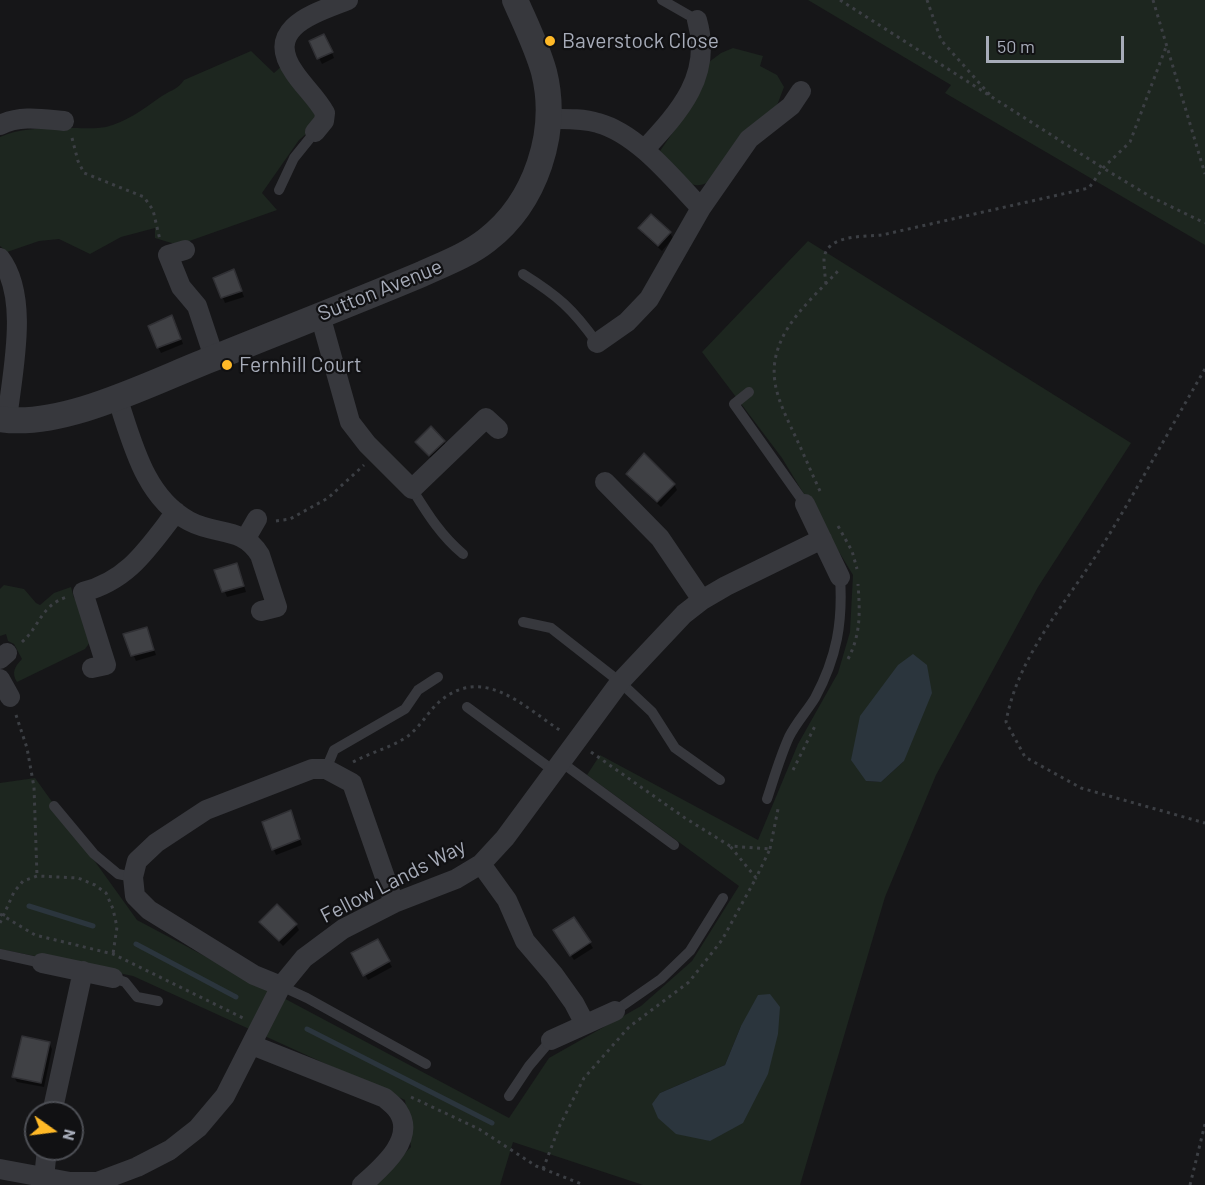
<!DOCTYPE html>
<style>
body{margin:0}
#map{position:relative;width:1205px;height:1185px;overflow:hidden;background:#161618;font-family:Barlow,sans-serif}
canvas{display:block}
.north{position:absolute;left:24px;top:1101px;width:60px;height:60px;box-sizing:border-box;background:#111113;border:2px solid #4d4f55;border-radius:50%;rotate:104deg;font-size:16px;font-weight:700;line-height:24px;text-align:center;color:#a7acb9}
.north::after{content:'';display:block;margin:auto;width:21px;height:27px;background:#ffb927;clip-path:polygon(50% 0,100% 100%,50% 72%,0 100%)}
.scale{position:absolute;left:986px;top:36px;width:138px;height:27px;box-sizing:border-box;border:3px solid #a7acb9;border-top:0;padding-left:8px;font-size:18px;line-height:21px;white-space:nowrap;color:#a7acb9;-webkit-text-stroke:4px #111113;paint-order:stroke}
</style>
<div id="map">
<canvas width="1205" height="1185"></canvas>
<div class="north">N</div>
<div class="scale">50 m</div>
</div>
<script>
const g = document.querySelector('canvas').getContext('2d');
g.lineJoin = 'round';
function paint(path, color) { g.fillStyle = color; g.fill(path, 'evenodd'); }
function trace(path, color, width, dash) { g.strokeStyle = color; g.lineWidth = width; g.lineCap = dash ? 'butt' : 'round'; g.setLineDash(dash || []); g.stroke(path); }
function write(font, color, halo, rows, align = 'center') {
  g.font = font + ' Barlow,sans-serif'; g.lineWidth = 4.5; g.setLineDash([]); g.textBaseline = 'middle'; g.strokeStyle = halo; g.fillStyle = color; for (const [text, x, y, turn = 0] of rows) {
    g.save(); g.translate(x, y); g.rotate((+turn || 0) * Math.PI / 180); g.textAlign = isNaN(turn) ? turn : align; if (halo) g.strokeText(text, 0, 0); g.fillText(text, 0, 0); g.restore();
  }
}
paint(new Path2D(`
 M808,0H1205V245L945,93L951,85Z
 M733,48L763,56L760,66L777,75L784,87L776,108L708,182C688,194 674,169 661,155L660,151L694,102L709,62L721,53Z
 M251,51L274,73L284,64L317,108L313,128L299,140L262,193L277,210L178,245L155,238V228L121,237L90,254L59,239L39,241L7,252L0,246V137C22,127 49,128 73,128C85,128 95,129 106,127C126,122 142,110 159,98C168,91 178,90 184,80Z
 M808,241L1131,443L1038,587L936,775L885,897L800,1185H643L513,1142L500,1185H372L411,1147L405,1100L133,976L0,949V783L35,778L137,920L509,1118L549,1058L641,1006L692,961L739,886L587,775L600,755L758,840L798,744L838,673L850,632L853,575L782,458L702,352ZM904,761L881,782L866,781ZM741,1026L709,1141L660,1093L725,1065Z
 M4,585L24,589L36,603L40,605L54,593L71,587L74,598L80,600L91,641L85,649L17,682C11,673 15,666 22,659L14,644L8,641L6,634L0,636V589Z`), '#1d261f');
paint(new Path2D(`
 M913,654L927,665L932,693L904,761L881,782L866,781L851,760L860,716L898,665Z
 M770,994L780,1007L778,1034L768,1074L743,1123L710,1141L676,1134L658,1118L652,1104L660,1093L725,1065L741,1026L758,995Z`), '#2b353d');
paint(new Path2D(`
 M327,41L334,58L322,64L311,42Z
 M640,228L670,233L673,238L662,251L643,234Z
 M234,271L244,297L225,303L215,279Z
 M175,322L183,344L161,353L158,347Z
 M444,441L447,447L433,461L417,443Z
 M628,474L674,484L677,490L661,507L631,479Z
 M239,570L246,592L227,597L216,571Z
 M147,629L156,655L136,661L125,635Z
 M293,818L302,845L276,855L264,823Z
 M574,919L593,948L574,960L555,931Z
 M261,922L296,925L299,930L283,946Z
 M377,941L392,967L368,980L353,954Z
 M49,1043L52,1049L44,1087L17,1082L14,1077Z`), '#0007');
trace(new Path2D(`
 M29,906L93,926
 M136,944L236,997
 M307,1029L492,1123`), '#2b353d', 5);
const building = new Path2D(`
 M324,34L333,52L317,59L309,41Z
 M651,214L671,232L658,246L638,228Z
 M234,269L242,291L221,298L213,278Z
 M172,315L181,339L157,348L148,326Z
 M431,426L445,441L429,456L415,442Z
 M644,453L675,484L657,502L626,474Z
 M237,563L244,586L222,592L214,570Z
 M147,627L154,650L131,656L123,634Z
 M291,810L300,839L272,850L262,822Z
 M277,904L297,924L279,941L259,922Z
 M574,917L591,942L570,956L553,930Z
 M378,939L390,961L363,976L351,953Z
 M22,1036L50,1042L41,1083L12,1077Z`);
paint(building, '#404145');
trace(building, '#303034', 1.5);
trace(new Path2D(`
 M840,0L1103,168L1151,197L1205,223
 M927,0L941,40L990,95
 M1153,0L1205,174
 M72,138L78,161L84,173L144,197L153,210L160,240
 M826,284C825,276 824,267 824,259C826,234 864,237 882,235L1089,188L1103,168L1130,142L1166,47
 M1205,369C1171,427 1139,486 1104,543C1069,600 1018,654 1006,722L1025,757L1081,788L1205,823
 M820,491C812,474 805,457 797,440C779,401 762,373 786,331C798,310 821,289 838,271
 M276,521L290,519L328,498L364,465
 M838,526L852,551L857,569
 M22,642C40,626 41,605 67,597
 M848,659C861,634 860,612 858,584
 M16,715L27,748L34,787L37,876
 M591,752L685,818L730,846L770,849L756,878L730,846
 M353,762C371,752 391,748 408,736C420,727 428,712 439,702C483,664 523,706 561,731
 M793,770L816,724
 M770,849L778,809
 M0,914L35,935L113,954L245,1019
 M0,923L14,892L23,881L37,876L78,878L95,885L106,893L113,909L117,927L113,954
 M411,1097L479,1129L536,1166L584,1185
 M543,1169L560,1125L584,1078L629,1027L689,982L722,940L756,878
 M1190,1185L1205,1124`), '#3c3f44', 3, [3, 4.5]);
trace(new Path2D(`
 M662,0L697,20
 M279,190L294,158L315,132
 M523,274C558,296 573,309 597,343
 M749,392L734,404L805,504
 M412,489C427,513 441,536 463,554
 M523,622L551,628L620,682L652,712L675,748L720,780
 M467,707L554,771
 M561,762L674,845
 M326,769L334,750L405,709L418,690L438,677
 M767,799C774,778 780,757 789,737C796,723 807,711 815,698C837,657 843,622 840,577
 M54,806L94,854L118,874L133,877
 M0,954L42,963
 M113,978L125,982L137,997L158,1001
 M281,986L307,998L426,1064
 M615,1011L661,979L690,951L723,898
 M509,1096L529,1066L551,1040`), '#37383d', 10);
trace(new Path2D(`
 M548,119C564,119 582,118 598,123C638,134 673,179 701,208L749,139L791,106L801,91
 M0,125C20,115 42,119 64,121
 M315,132L324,121L325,113C317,98 303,86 294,72C263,27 316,13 348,0
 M644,150C679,112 713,76 697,20
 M185,250L168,255L181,287L197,306L214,357
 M0,258C30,297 12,373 7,420
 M320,315L350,422L367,444L412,489L486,418L498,429
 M597,343L627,322L649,299L701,208
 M117,397C132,441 144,497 189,521C217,536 242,526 260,555L277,607L261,611
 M605,482L660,538L702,600
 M805,504L840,577
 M246,538L257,519
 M0,659L7,653
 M92,668L106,665L83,592C129,580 148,548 176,512
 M0,679L10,697
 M481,864L507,900L525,941L554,975L574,1003L585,1024
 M42,963L113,978
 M281,986L254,975L149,910L135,896L133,877L137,861L156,843L206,810L312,769H326L352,783L394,903
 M551,1040L615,1011
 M252,1045L385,1098C389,1102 395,1106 398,1111C417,1139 380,1169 362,1185
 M52,1113L83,971
 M0,1169L70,1182H97L137,1167L170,1150L198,1128L225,1096L281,986L304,958L343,929L394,903L456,879L481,864L505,838L620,682L684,614L702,600L726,586L822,539
 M44,1178L47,1149`), '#37383d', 20);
trace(new Path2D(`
 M0,419C64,429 154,381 214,358C283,330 353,303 422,274C444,264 468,255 487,240C536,202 559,132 544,72C537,47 525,23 515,0`), '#37383d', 26);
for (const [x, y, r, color] of [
 [550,41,6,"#ffb927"],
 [227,365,6,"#ffb927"]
]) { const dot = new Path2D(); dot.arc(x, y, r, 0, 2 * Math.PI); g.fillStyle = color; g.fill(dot); trace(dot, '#111113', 2); }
write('21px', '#a7acb9', '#111113', [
 ["Baverstock Close",562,41],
 ["Fernhill Court",239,365]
], 'left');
write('21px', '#a7acb9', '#111113', [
 ["Sutton Avenue",380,290,-22],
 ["Fellow Lands Way",393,881,-27]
]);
</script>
